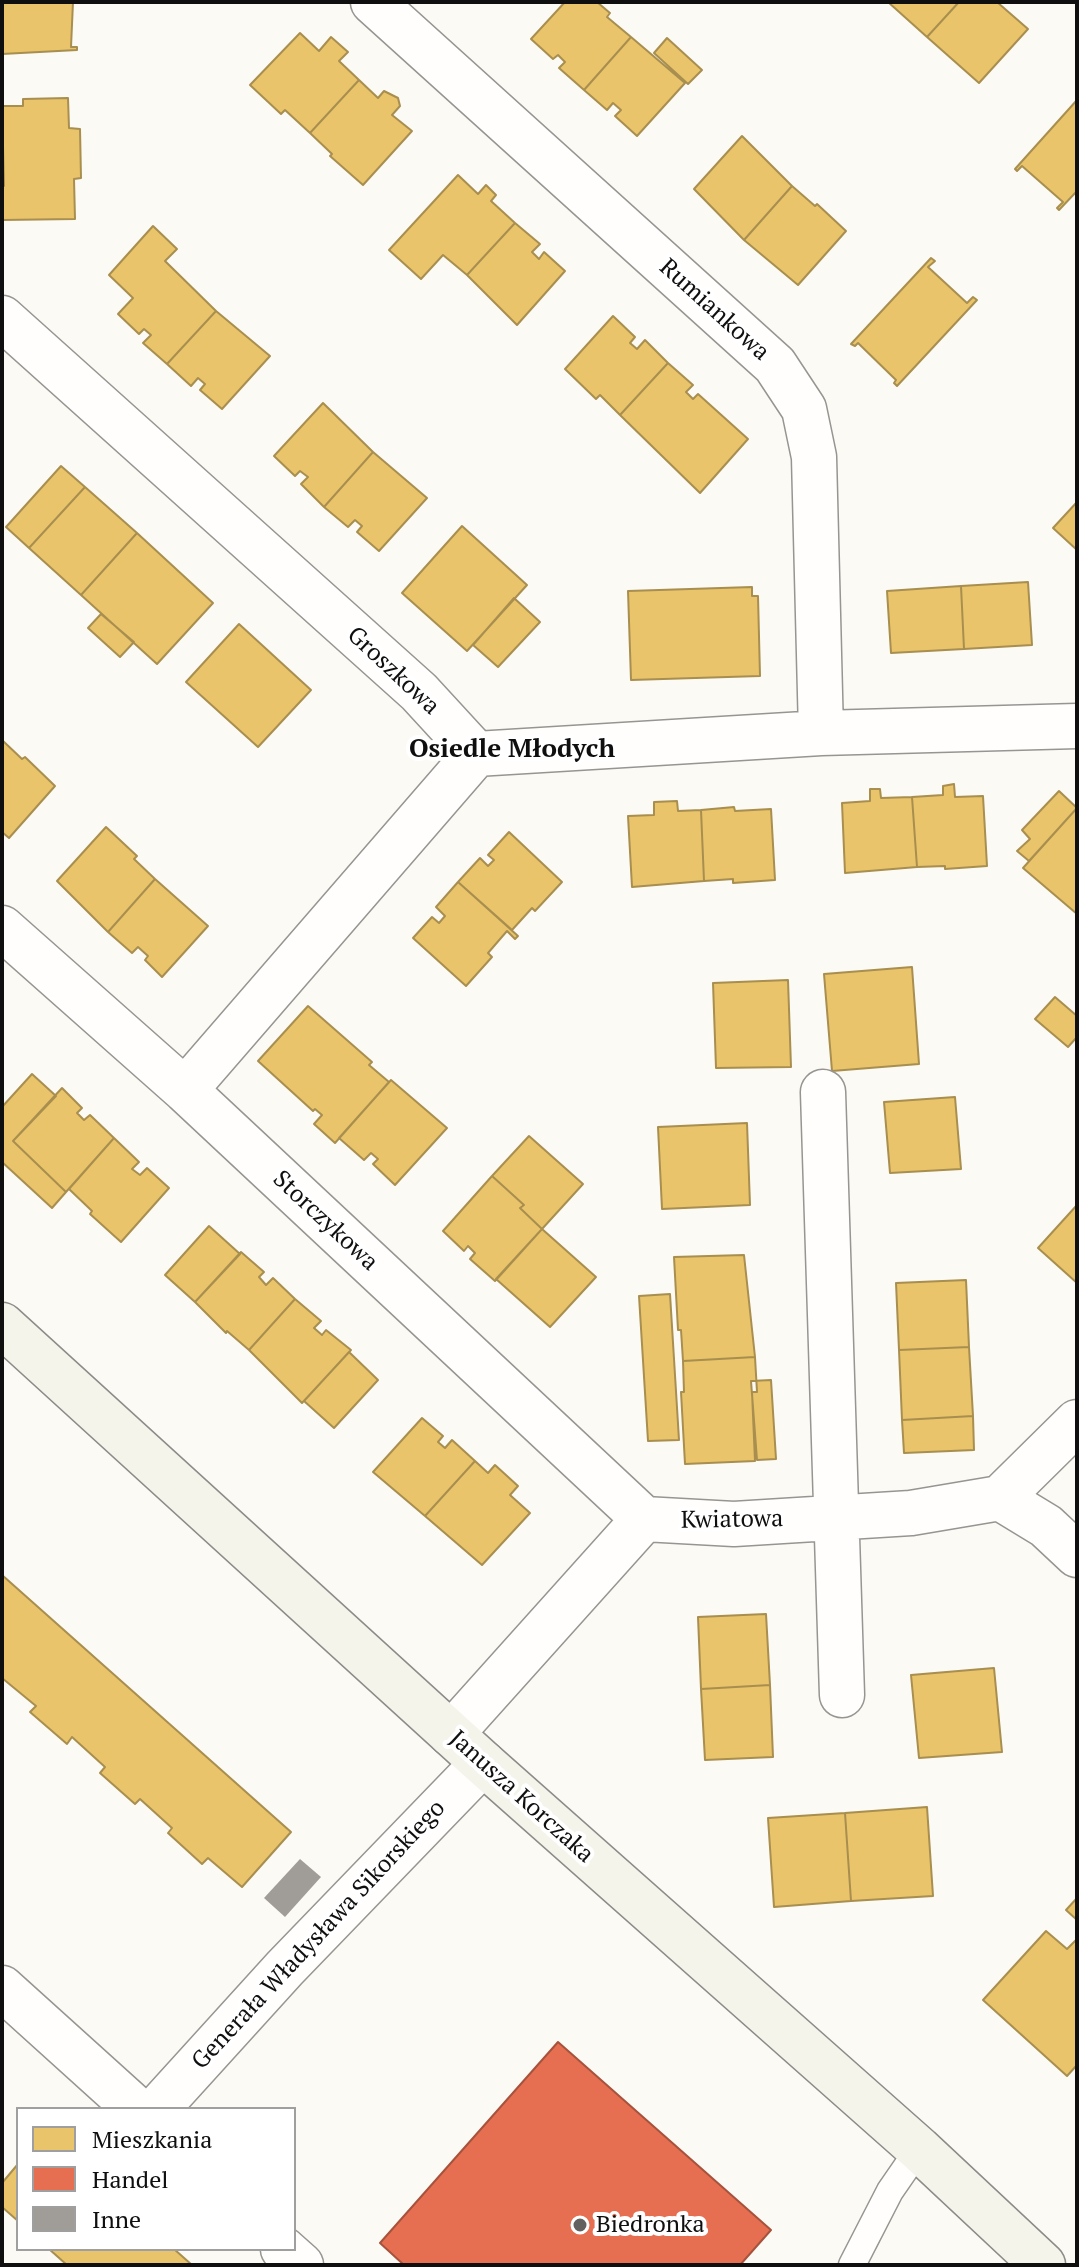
<!DOCTYPE html>
<meta charset="utf-8">
<style>
body{margin:0}
#map{position:relative;width:1079px;height:2267px;overflow:hidden;background:#fcfaf4;font-family:"PT Serif",serif}
canvas{display:block}
.frame{position:absolute;inset:0;border:4px solid #0f0f0f;pointer-events:none}
.legend{position:absolute;left:16px;top:2107px;width:280px;height:144px;box-sizing:border-box;background:#fff;border:2px solid #9f9f9f;margin:0;padding:10px 14px;list-style:none;font-size:24px;color:#0f0f0f}
.legend li{display:flex;align-items:center;gap:16px;height:40px}
.legend b{width:40px;border:2px solid #9f9f9f}
</style>
<div id="map">
<canvas width="1079" height="2267"></canvas>
<div class="frame"></div>
<ul class="legend">
<li><b style="height:22px;background:#e9c46a"></b>Mieszkania</li>
<li><b style="height:22px;background:#e76f51"></b>Handel</li>
<li><b style="height:22px;background:#a09d99"></b>Inne</li>
</ul>
</div>
<script>
const g = document.querySelector('canvas').getContext('2d');
g.lineJoin = 'round';
function paint(path, color) { g.fillStyle = color; g.fill(path, 'evenodd'); }
function trace(path, color, width, dash) { g.strokeStyle = color; g.lineWidth = width; g.lineCap = dash ? 'butt' : 'round'; g.setLineDash(dash || []); g.stroke(path); }
function write(font, color, halo, rows, align = 'center') {
  g.font = font + ' "PT Serif",serif'; g.lineWidth = 8; g.setLineDash([]); g.textBaseline = 'middle'; g.strokeStyle = halo; g.fillStyle = color; for (const [text, x, y, turn = 0] of rows) {
    g.save(); g.translate(x, y); g.rotate((+turn || 0) * Math.PI / 180); g.textAlign = isNaN(turn) ? turn : align; if (halo) g.strokeText(text, 0, 0); g.fillText(text, 0, 0); g.restore();
  }
}
const homes = new Path2D(`
 M2,2H73L71,47H77V50L2,54Z
 M565,2H597L610,13L607,17L631,37L584,90L559,68L565,62L558,55L553,59L531,39Z
 M888,2H959L927,37Z
 M959,2H997L1028,29L979,83L927,37Z
 M300,33L319,51L331,37L348,52L339,61L359,80L310,133L285,110L281,114L250,85Z
 M631,37L685,83L637,136L615,116L621,110L613,103L607,110L584,90Z
 M667,38L702,70L688,84L654,53Z
 M359,80L378,98L384,91L398,98L400,106L392,115L412,131L363,185L330,156L332,154L310,133Z
 M68,98L69,128L80,129L81,178L74,179L75,219L2,220V186H4L2,106H23V99Z
 M1077,100V191L1059,210L1057,208L1063,202L1022,166L1017,171L1015,169Z
 M742,136L792,186L744,240L694,189Z
 M458,175L478,194L486,185L496,195L491,201L515,223L467,275L443,255L421,279L389,250Z
 M792,186L815,206L817,204L846,231L798,285L744,240Z
 M515,223L540,244L532,252L539,259L544,252L565,271L517,325L467,275Z
 M153,226L177,249L165,261L216,311L167,364L143,343L151,335L144,329L139,334L118,314L133,298L109,275Z
 M931,258L935,261L928,267L967,303L973,297L977,300L897,386L894,383L896,380L858,343L855,346L851,344Z
 M216,311L270,356L222,409L200,390L205,384L198,378L191,386L167,364Z
 M613,316L635,337L630,343L637,349L645,340L668,363L620,415L600,395L596,399L565,369Z
 M668,363L693,385L686,392L693,399L698,394L748,439L700,493L620,415Z
 M323,403L373,452L324,507L301,484L308,477L300,471L295,476L274,456Z
 M373,452L427,498L379,551L357,532L362,526L355,520L348,527L324,507Z
 M61,466L85,487L29,548L6,527Z
 M85,487L137,533L81,595L29,548Z
 M1077,502V550L1053,528Z
 M462,526L527,585L467,651L402,593Z
 M137,533L213,603L157,664L81,595Z
 M1028,582L1032,645L964,649L961,586Z
 M961,586L964,649L891,653L887,591Z
 M752,587V596H758L760,676L631,680L628,591Z
 M514,598L540,622L498,667L473,645Z
 M101,614L134,642L120,657L88,628Z
 M239,624L311,690L258,747L186,682Z
 M2,740L22,759L25,757L55,786L9,838L2,832Z
 M954,784L955,797L983,796L987,866L945,869V866L917,867L912,797L943,795V786Z
 M870,789H880L881,798L912,797L917,867L845,873L842,803L870,801Z
 M1059,791L1077,808L1029,861L1017,851L1030,839L1022,830Z
 M677,801L678,811L701,810L704,881L632,887L628,816L654,815V802Z
 M734,807L735,811L771,809L775,880L733,883V879L704,881L701,810Z
 M1077,808V914L1023,868Z
 M106,827L137,856L134,859L155,879L108,932L57,881Z
 M509,832L562,882L535,911L532,908L512,930L458,882L480,858L488,866L494,860L488,855Z
 M155,879L208,926L162,977L145,960L148,956L138,947L132,953L108,932Z
 M458,882L518,936L515,939L507,931L488,953L492,957L466,986L413,938L432,917L439,923L445,916L436,907Z
 M912,967L919,1064L832,1071L824,974Z
 M788,980L791,1067L716,1068L713,983Z
 M1055,997L1077,1016V1037L1068,1047L1035,1019Z
 M308,1006L372,1062L369,1065L389,1082L335,1143L314,1124L322,1115L315,1109L313,1111L258,1061Z
 M32,1074L56,1096L13,1141L66,1192L52,1208L2,1162V1107Z
 M391,1080L447,1128L395,1185L373,1164L378,1159L371,1153L364,1160L339,1138Z
 M62,1088L82,1108L77,1113L84,1120L90,1115L114,1138L66,1192L13,1141Z
 M955,1097L961,1169L890,1173L884,1102Z
 M747,1123L750,1205L662,1209L658,1127Z
 M529,1136L583,1184L542,1229L520,1208L524,1205L492,1176Z
 M114,1138L139,1162L132,1169L140,1175L147,1168L169,1188L121,1242L90,1214L92,1211L69,1189Z
 M492,1176L524,1205L520,1208L542,1229L495,1281L470,1259L475,1253L468,1246L464,1251L443,1231Z
 M1077,1205V1283L1038,1248Z
 M209,1226L240,1254L195,1302L165,1275Z
 M542,1229L596,1277L550,1327L496,1279Z
 M241,1252L264,1272L259,1277L266,1285L273,1278L295,1299L249,1350L227,1331L226,1333L195,1302Z
 M744,1255L755,1357L683,1361L681,1330H678L674,1257Z
 M966,1280L969,1347L899,1350L896,1283Z
 M670,1294L679,1440L648,1441L639,1296Z
 M295,1299L321,1321L314,1328L322,1335L326,1330L351,1350L302,1403L249,1350Z
 M969,1347L973,1416L902,1420L899,1350Z
 M349,1352L378,1380L334,1428L304,1401Z
 M755,1357L757,1392H752L755,1461L685,1464L681,1392H684L683,1361Z
 M771,1380L776,1459L757,1460L751,1381Z
 M973,1416L974,1450L904,1453L902,1420Z
 M422,1418L443,1436L438,1442L445,1448L452,1440L475,1461L425,1516L373,1472Z
 M475,1461L488,1473L495,1465L518,1486L510,1495L530,1513L482,1565L425,1516Z
 M2,1575L291,1832L242,1887L208,1858L202,1864L168,1833L172,1828L140,1799L135,1804L100,1773L105,1767L72,1737L67,1744L30,1712L36,1706L2,1678Z
 M766,1614L770,1685L701,1689L698,1617Z
 M994,1668L1002,1752L919,1758L911,1675Z
 M770,1685L773,1757L705,1760L701,1689Z
 M927,1807L933,1896L851,1901L845,1813Z
 M845,1813L851,1901L774,1907L768,1818Z
 M1077,1898V1920L1066,1910Z
 M1046,1931L1067,1949L1077,1939V2065L1067,2076L983,2000Z
 M18,2164V2221L2,2207V2183Z
 M49,2249H174L192,2265H67Z`);
paint(homes, '#e9c46a');
trace(homes, '#a88e4f', 2);
const shops = new Path2D(`
 M558,2042L771,2230L740,2265H404L380,2243Z`);
paint(shops, '#e76f51');
trace(shops, '#a6523d', 2);
paint(new Path2D(`
 M300,1859L321,1877L285,1917L264,1898Z`), '#a09d99');
const lane = new Path2D(`
 M852,2265L890,2191L919,2149`);
const street = new Path2D(`
 M373,2L775,365L804,409L814,457L821,733
 M2,318L419,692L476,754L821,733L1077,726
 M2,928L185,1090L644,1519
 M185,1090L476,754
 M823,1092L842,1695
 M1000,1498L1046,1526L1077,1555
 M451,1734L644,1519L734,1524L911,1513L1000,1498L1077,1422
 M2,1988L136,2109
 M157,2109L285,1968L483,1763
 M283,2249L301,2265`);
const secondary = new Path2D(`
 M2,1325L483,1763L919,2149L1043,2265`);
trace(lane, '#969592', 29);
trace(street, '#969592', 47);
trace(secondary, '#8c8b89', 47);
trace(lane, '#fffefd', 26);
trace(street, '#fffefd', 44);
trace(secondary, '#f5f4eb', 44);
for (const [x, y, r, color] of [
 [580,2225,8,"#62615f"]
]) { const dot = new Path2D(); dot.arc(x, y, r, 0, 2 * Math.PI); g.fillStyle = color; g.fill(dot); trace(dot, '#fff', 3); }
write('24px', '#0f0f0f', '#fff', [
 ["Rumiankowa",714,310,42],
 ["Groszkowa",393,671,43],
 ["Storczykowa",325,1221,43],
 ["Kwiatowa",732,1520,-1],
 ["Janusza Korczaka",521,1797,42],
 ["Generała Władysława Sikorskiego",319,1935,-47]
]);
write('24px', '#0f0f0f', '#fff', [
 ["Biedronka",596,2225]
], 'left');
write('bold 26px', '#0f0f0f', '#fff', [
 ["Osiedle Młodych",512,750]
]);
</script>
